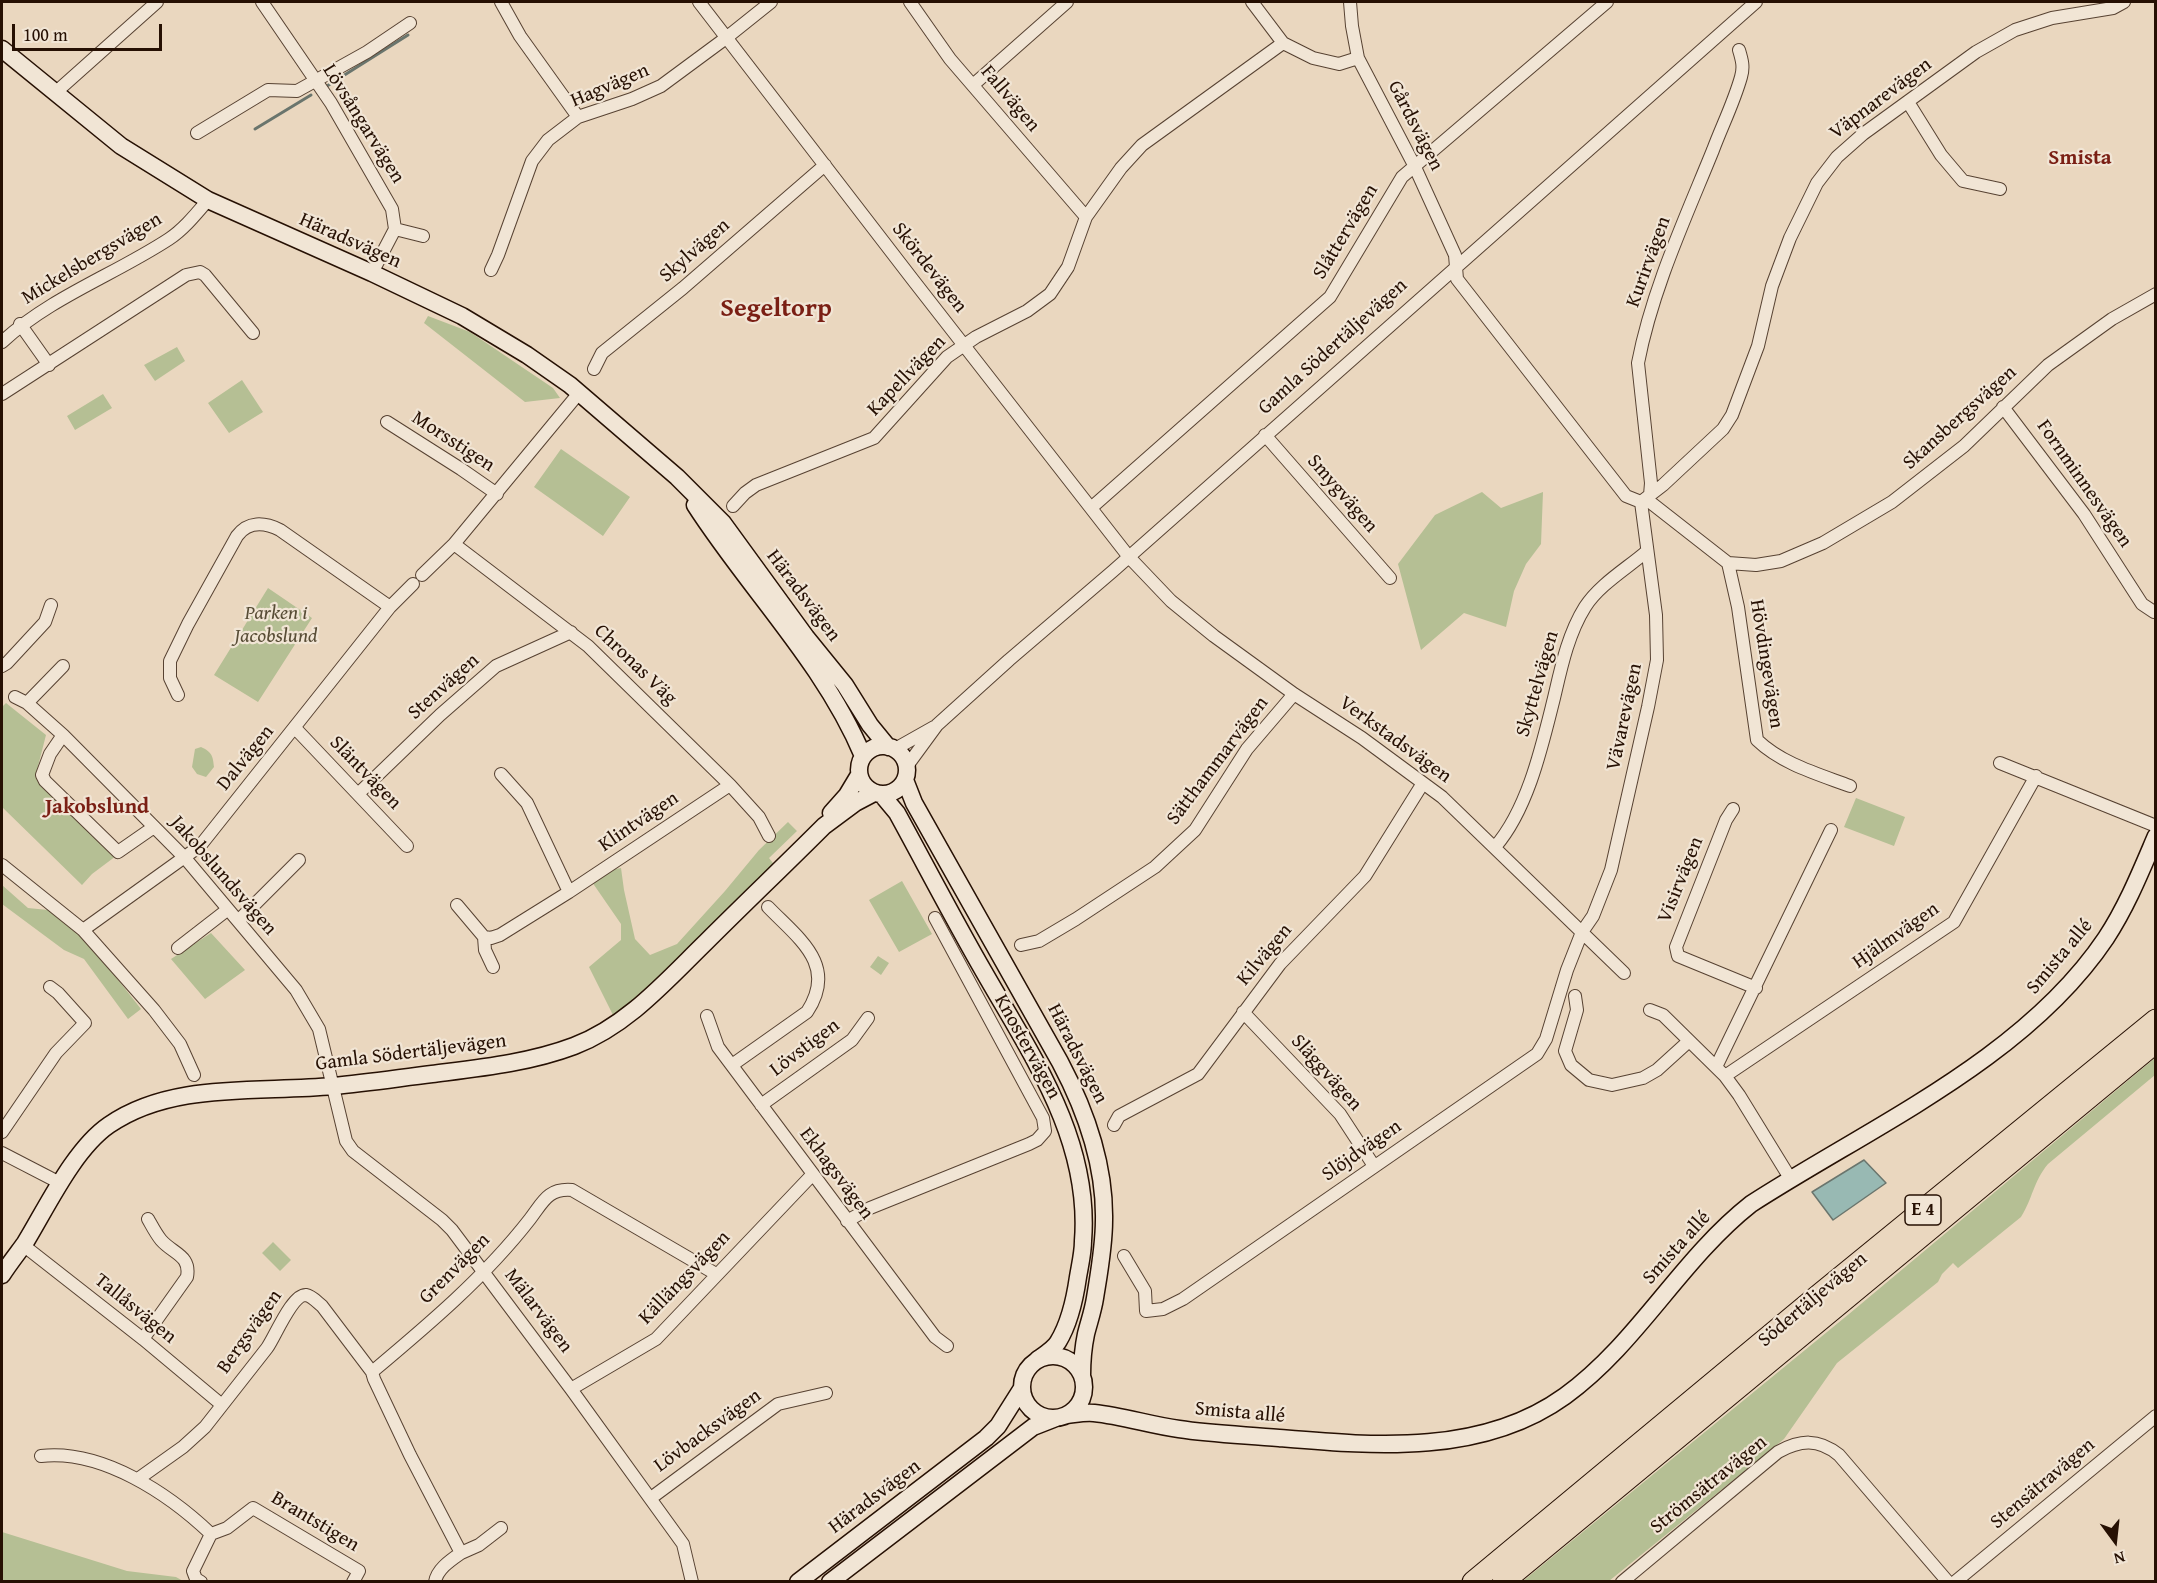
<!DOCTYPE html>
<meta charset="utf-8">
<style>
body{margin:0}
#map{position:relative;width:2157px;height:1583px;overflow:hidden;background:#ead7bf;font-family:"Gentium Book Plus",serif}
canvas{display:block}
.frame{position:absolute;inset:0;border:3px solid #261003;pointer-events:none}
.north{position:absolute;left:2085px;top:1511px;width:60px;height:60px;-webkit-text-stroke:4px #f1e5d5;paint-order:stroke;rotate:165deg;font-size:16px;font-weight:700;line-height:24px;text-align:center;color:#261003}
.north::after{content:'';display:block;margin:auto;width:21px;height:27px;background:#261003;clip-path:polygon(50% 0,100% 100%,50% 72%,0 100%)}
.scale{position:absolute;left:12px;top:24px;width:150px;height:27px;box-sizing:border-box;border:3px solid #261003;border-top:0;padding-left:8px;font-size:18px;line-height:21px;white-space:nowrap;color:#261003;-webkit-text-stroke:4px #f1e5d5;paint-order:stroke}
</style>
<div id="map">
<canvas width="2157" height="1583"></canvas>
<div class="frame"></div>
<div class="north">N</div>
<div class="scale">100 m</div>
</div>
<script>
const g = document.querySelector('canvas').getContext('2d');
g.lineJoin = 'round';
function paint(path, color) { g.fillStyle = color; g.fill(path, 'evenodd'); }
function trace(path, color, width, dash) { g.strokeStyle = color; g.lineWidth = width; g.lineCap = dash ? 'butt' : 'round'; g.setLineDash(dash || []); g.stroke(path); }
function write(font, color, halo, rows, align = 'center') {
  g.font = font + ' "Gentium Book Plus",serif'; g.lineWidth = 4.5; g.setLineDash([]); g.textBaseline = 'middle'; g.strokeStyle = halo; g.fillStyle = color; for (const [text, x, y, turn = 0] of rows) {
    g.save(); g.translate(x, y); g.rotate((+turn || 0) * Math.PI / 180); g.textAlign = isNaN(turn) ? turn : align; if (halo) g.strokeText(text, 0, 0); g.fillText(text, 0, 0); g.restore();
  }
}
paint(new Path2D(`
 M428,316L470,332L553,388L560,398L525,402L424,323Z
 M177,347L185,361L155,381L144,365Z
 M242,380L263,412L229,433L208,403Z
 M103,394L112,408L75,430L67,416Z
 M561,449L630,497L603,536L534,487Z
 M1482,492L1501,508L1543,492L1541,544L1526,564L1514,591L1506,627L1464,613L1421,650L1398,564L1435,515Z
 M268,588L312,618L258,702L214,675Z
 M6,703L46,735L36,774L40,782L116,856L92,874L82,885L2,807V707Z
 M201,747C212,752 213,756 214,767L206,777L197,774L192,767L195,749Z
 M1856,798L1905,817L1894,846L1844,827Z
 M788,822L797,831L769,858L776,867L683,959L614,1017L589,967L621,940V924L592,882L610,870L621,868L624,890L635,939L650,955L677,944L725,891L759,850Z
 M902,881L932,934L899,952L869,900Z
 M2,885L28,908L48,910L79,930L141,1009L128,1019L84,959L64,950L2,904Z
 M211,933L245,970L205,999L171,959Z
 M878,956L889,963L881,975L870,967Z
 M2155,1058V1075L2048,1164C2033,1182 2033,1198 2021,1217L1958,1268L1953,1263L1942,1274L1938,1282L1837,1363L1784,1439L1609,1581H1523L1849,1314Z
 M273,1242L291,1260L280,1271L262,1253Z
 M2,1532L127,1571L176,1577L183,1581H2Z`), '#b5bf94');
const water = new Path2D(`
 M1864,1160L1886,1183L1833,1220L1812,1192Z`);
paint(water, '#98b9b3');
trace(water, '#6a756d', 1.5);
trace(new Path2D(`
 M327,86L408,35
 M255,129L311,95`), '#6a756d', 3);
const street = new Path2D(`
 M262,2L331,103L392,209L395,229L372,273
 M501,2L520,36L578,117
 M699,2L913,280L1129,557L1171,601L1214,636L1294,694L1362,738L1442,797L1624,973
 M910,2L950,59L1086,217
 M1252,2L1283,43L1313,58L1339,64L1358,58
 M1350,2L1352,26L1358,58L1414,165L1455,255L1457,279L1626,496L1641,502H1650L1728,563L1756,565L1781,561L1823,543L1892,502L1964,446L2048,365L2112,319L2156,294
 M973,85L1067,2
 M55,93L157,2
 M1908,102L1941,155L1963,181L2000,189
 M197,133L268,90L297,91L367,52L410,23
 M395,229L423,236
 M491,270L498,255L532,161L548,140L578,117L632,99L661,86L726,38L771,2
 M20,324L49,365
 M2,342C51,297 114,275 169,239C184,229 196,214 208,200
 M594,369L602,353L683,288L825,165
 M579,393L454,544L588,646L730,785L759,817L769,836
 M2,394L186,275L200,272L205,275L253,333
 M2003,407L2084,514L2142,604L2154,612
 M387,422L461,469L497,494
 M1265,435L1390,578
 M1650,495L1651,483L1638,363C1652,290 1685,219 1713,150C1722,126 1734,102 1741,77C1744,67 1742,60 1739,50
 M733,506L745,493L756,485L874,438L947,357L976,337L1027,311L1050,294L1068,267L1086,217L1121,168L1142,145L1283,43
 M1091,508L1330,297L1402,177L1607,2
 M1728,563L1738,607L1757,740C1782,764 1818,774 1850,786
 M422,575L454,544
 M2,666L7,663L45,622L51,605
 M178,695L170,678V661L188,624L237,536C248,521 264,522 280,530L390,607
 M15,697L27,703L63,735L185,858L296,990L319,1029L346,1141L353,1151L442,1220L452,1230L571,1389L683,1544L692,1582
 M27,703L63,666
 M295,728L407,846
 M63,735L50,754L42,775L45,781L118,852L154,827
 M895,749L934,727
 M2000,763L2156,826
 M907,766L937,725L1009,660L1113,571L1756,2
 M501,774L527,803L569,892
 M359,793L440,715L496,666L571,632
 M1733,809L1726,820L1676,947L1678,956L1756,988
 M1495,847C1528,809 1542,746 1554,698C1561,668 1568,634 1585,607C1599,585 1626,569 1646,552
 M2,865L83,930L154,1010L180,1044L194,1075
 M457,905L484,937L485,950L493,967
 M238,921L299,860
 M83,930L200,846L390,607L413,584
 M484,937L491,938L500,935L569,892L730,785
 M1021,945L1039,941L1076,919L1155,867L1195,830L1247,749L1294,694
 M178,948L227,910
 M1575,996L1577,1010L1565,1051L1571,1065L1589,1080L1612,1085L1643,1078L1657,1070L1689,1041
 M1650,1010L1663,1015L1725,1076L1739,1095L1790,1178
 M1243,1012L1340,1114L1374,1166
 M707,1016L718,1047L935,1337L947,1346
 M732,1065L807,1012C838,965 799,939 768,907
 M1716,1067L1831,830
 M1725,1076L1954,922L2036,776
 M761,1105L852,1040L868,1018
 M1114,1125L1119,1116L1198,1074L1280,964L1365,876L1423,783
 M2,1132L56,1053L85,1023L58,993L50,987
 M2,1153L60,1183
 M847,1221L870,1208L1029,1144L1037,1140L1045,1131L1043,1118L935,918
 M23,1245L143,1339L222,1405
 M1124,1256L1145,1291L1146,1311L1163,1309L1183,1299L1537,1054L1546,1039L1567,970L1582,932L1593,916L1611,870L1648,707L1657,660L1656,615L1641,502L1663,485L1723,429L1732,415L1758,346L1772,286L1790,238L1817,183L1837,157L1863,134L1976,52L2015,30L2052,18L2113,8L2124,2
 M143,1339L187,1277C191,1255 173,1254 161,1240C156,1234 152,1226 148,1219
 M372,1372C428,1325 485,1277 530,1219C543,1202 548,1188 572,1190L716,1274
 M571,1389L656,1339L812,1175
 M41,1456C102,1449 169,1494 211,1534
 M138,1479L183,1447L205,1427L267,1348C275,1337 292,1294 306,1295C312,1296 317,1302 322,1306L372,1372L374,1379L410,1455L461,1553C451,1560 437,1569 435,1582
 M651,1498L778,1404L826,1393
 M461,1553L479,1545L501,1528
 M201,1582L196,1579L193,1571L211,1534L227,1528L253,1508L359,1571L353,1582
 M1622,1582L1778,1452C1800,1440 1818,1438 1839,1455L1948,1582
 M1955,1582L2156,1416`);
const secondary = new Path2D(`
 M2,49L121,146L208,200L372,273L462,316L527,355L570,385L677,477L723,523L806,637L845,685L870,725L888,747
 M695,505C749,589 824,663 863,756
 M859 770a24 24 0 1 1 48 0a24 24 0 1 1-48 0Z
 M905,780L914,803L1060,1062C1086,1111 1105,1164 1104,1220C1104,1247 1099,1273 1095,1298C1093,1311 1089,1322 1086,1334C1083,1348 1082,1362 1082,1376
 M882,795L897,813C926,866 954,920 984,972C1032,1056 1091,1140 1083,1241C1083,1253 1080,1265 1078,1277C1075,1298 1069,1324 1058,1342C1054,1349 1044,1355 1037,1360
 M831,813L847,795L859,775
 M2,1275C9,1264 17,1254 25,1243C47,1207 74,1149 109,1125C172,1081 260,1093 333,1086C366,1083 399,1078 432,1074C479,1068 529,1063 574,1046C627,1026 666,981 706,942C745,903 785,865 824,826L855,803L874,793
 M1022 1387a31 31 0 1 1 62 0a31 31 0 1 1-62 0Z
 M1067,1415C1076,1414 1085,1412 1094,1413C1123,1416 1150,1425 1179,1429C1212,1434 1246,1435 1279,1438C1374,1446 1482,1456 1565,1396C1638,1343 1680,1260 1751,1204C1870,1127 2025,1059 2106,938C2127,906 2141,871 2156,836
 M798,1582L986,1438L998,1426L1022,1388
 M830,1582L1033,1427L1056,1418`);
const highway = new Path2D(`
 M1473,1582L1809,1303L2156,1020
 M1503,1582L2156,1042`);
trace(street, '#574232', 14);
trace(secondary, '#261003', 19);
trace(highway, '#261003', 23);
trace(street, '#f1e5d5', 12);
trace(secondary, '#f1e5d5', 16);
trace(highway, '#ead7bf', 21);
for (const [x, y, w] of [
 [1923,1210,36]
]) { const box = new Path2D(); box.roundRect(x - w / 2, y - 15, w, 30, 4.5); g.fillStyle = '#f1e5d5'; g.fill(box); trace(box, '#261003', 1.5); }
write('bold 18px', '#261003', null, [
 ["E 4",1923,1210]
]);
write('20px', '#261003', '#f1e5d5', [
 ["Hagvägen",610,86,-23],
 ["Fallvägen",1010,99,50],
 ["Väpnarevägen",1881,99,-37],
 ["Lövsångarvägen",363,124,58],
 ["Gårdsvägen",1415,126,63],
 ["Slåttervägen",1346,232,-59],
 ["Häradsvägen",350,241,24],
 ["Skylvägen",695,251,-41],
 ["Mickelsbergsvägen",92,259,-31],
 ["Kurirvägen",1649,262,-70],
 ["Skördevägen",929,268,52],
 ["Gamla Södertäljevägen",1333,347,-42],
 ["Kapellvägen",907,376,-46],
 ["Skansbergsvägen",1960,418,-42],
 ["Morsstigen",453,442,33],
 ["Fornminnesvägen",2084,484,55],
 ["Smygvägen",1342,494,49],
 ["Häradsvägen",803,596,53],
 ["Hövdingevägen",1766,664,81],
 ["Chronas Väg",635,665,44],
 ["Skyttelvägen",1538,684,-74],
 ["Stenvägen",444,687,-42],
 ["Vävarevägen",1625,717,-78],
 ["Verkstadsvägen",1395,740,36],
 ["Dalvägen",246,758,-51],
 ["Sätthammarvägen",1218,761,-53],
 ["Släntvägen",365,773,46],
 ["Klintvägen",639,822,-34],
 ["Jakobslundsvägen",223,876,49],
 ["Visirvägen",1681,880,-68],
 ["Hjälmvägen",1896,936,-35],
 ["Kilvägen",1265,955,-50],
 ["Smista allé",2060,957,-50],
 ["Knostervägen",1027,1047,61],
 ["Lövstigen",805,1048,-37],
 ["Gamla Södertäljevägen",411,1053,-7],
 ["Häradsvägen",1077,1054,63],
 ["Släggvägen",1326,1073,48],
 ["Slöjdvägen",1362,1151,-35],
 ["Ekhagsvägen",836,1174,53],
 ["Smista allé",1677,1248,-48],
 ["Grenvägen",455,1269,-45],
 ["Källängsvägen",685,1278,-46],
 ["Södertäljevägen",1813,1300,-40],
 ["Tallåsvägen",135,1309,39],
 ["Mälarvägen",538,1311,53],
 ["Bergsvägen",250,1332,-55],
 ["Smista allé",1240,1413,5],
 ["Lövbacksvägen",708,1431,-36],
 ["Stensätravägen",2043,1484,-40],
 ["Strömsätravägen",1709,1485,-39],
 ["Häradsvägen",875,1497,-37],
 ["Brantstigen",315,1522,31]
]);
write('italic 20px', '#584d36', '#f1e5d5', [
 ["Parken i",276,614],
 ["Jacobslund",276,637]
]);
write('bold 21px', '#7a1f14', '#f1e5d5', [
 ["Smista",2080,159],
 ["Jakobslund",97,808]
]);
write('bold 26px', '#7a1f14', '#f1e5d5', [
 ["Segeltorp",776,309]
]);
</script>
